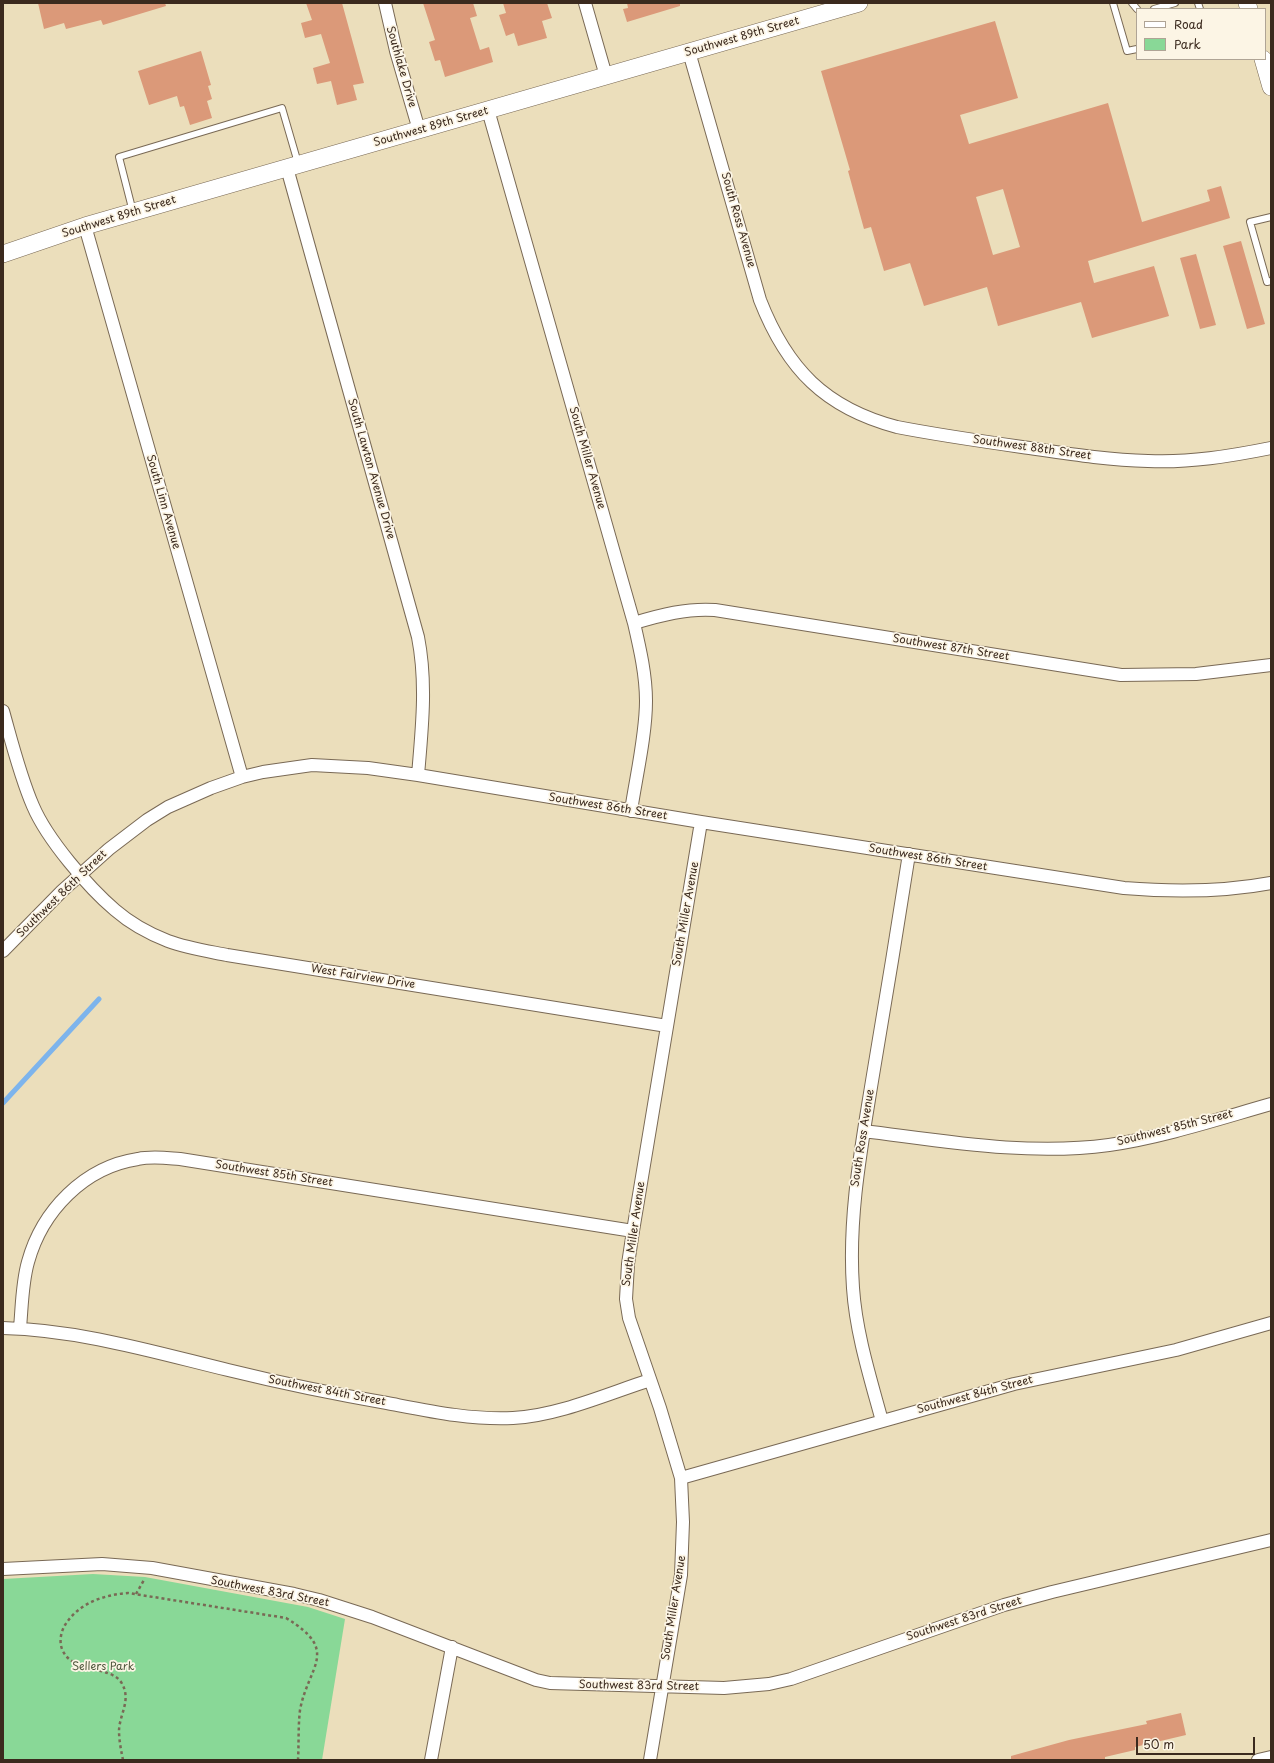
<!DOCTYPE html>
<style>
body{margin:0}
#map{position:relative;width:1274px;height:1763px;overflow:hidden;background:#ebdebb;font-family:"Playpen Sans",sans-serif}
canvas{display:block}
.frame{position:absolute;inset:0;border:4px solid #3b2a1e;pointer-events:none}
.legend{position:absolute;left:1136px;top:8px;width:130px;height:52px;box-sizing:border-box;background:#fcf5e5;border:1px solid #afa495;margin:0;padding:5px 7px;list-style:none;font-size:12px;color:#3b2a1e}
.legend li{display:flex;align-items:center;gap:8px;height:20px}
.legend b{width:20px;border:1px solid #afa495}
.scale{position:absolute;left:1136px;top:1737px;width:119px;height:18px;box-sizing:border-box;border:2px solid #3b2a1e;border-top:0;padding-left:5px;font-size:12px;line-height:14px;white-space:nowrap;color:#3b2a1e;-webkit-text-stroke:3px #fcf5e5;paint-order:stroke}
</style>
<div id="map">
<canvas width="1274" height="1763"></canvas>
<div class="frame"></div>
<ul class="legend">
<li><b style="height:5px;background:#fff"></b>Road</li>
<li><b style="height:11px;background:#89d897"></b>Park</li>
</ul>
<div class="scale">50 m</div>
</div>
<script>
const g = document.querySelector('canvas').getContext('2d');
g.lineJoin = 'round';
function paint(path, color) { g.fillStyle = color; g.fill(path, 'evenodd'); }
function trace(path, color, width, dash) { g.strokeStyle = color; g.lineWidth = width; g.lineCap = dash ? 'butt' : 'round'; g.setLineDash(dash || []); g.stroke(path); }
function write(font, color, halo, rows, align = 'center') {
  g.font = font + ' "Playpen Sans",sans-serif'; g.lineWidth = 3.5; g.setLineDash([]); g.textBaseline = 'middle'; g.strokeStyle = halo; g.fillStyle = color; for (const [text, x, y, turn = 0] of rows) {
    g.save(); g.translate(x, y); g.rotate((+turn || 0) * Math.PI / 180); g.textAlign = isNaN(turn) ? turn : align; if (halo) g.strokeText(text, 0, 0); g.fillText(text, 0, 0); g.restore();
  }
}
paint(new Path2D(`
 M93,1574L145,1577L308,1607L345,1619L322,1760H3V1579Z`), '#89d897');
trace(new Path2D(`
 M3,1103L99,999`), '#7db4ec', 5);
paint(new Path2D(`
 M38,3H165L166,6L103,25L101,20L66,29L64,23L44,29Z
 M306,3H342L364,83L353,85L357,100L337,105L331,81L317,84L313,68L330,63L321,34L305,38L301,23L312,20Z
 M423,3H473L477,16L470,18L480,50L489,47L493,62L445,77L440,60L435,61L429,42L435,40Z
 M503,3H547L552,18L542,21L547,38L518,46L514,33L506,36L499,15L506,13Z
 M627,3H680V6L627,22L623,9L628,8Z
 M995,21L1018,98L960,115L969,144L1108,103L1142,222L1210,201L1207,190L1221,186L1230,218L1088,261L1094,283L1154,266L1169,316L1092,338L1081,302L998,326L987,287L924,306L910,263L884,271L871,227L864,229L848,171L850,170L821,71ZM1003,189L1020,247L993,255L976,197Z
 M201,51L211,85L208,86L212,99L207,101L212,118L190,125L184,106L180,107L177,96L149,105L138,71Z
 M1241,241L1265,324L1247,329L1223,246Z
 M1196,254L1216,325L1200,329L1180,258Z
 M1181,1713L1186,1735L1135,1747V1750L1105,1757V1760H1011V1756L1069,1740L1147,1724L1146,1721Z`), '#db9979');
const lane = new Path2D(`
 M1113,3L1127,51L1137,49
 M1132,3L1137,9
 M1198,3L1200,9
 M1154,9L1175,3
 M133,212L119,157L282,108L298,163
 M1271,217L1250,222L1267,282L1271,281`);
const street = new Path2D(`
 M385,3L396,51L419,130
 M585,3L606,76
 M689,52L760,300C787,369 825,408 897,427C938,435 980,441 1022,447C1064,453 1106,460 1148,461C1189,463 1231,456 1271,448
 M488,110L634,623C640,649 646,675 646,701C646,735 636,777 631,811
 M287,168L418,637C427,683 422,728 418,775
 M85,226L242,777
 M634,623C661,615 687,608 715,610L1121,675L1196,674L1271,665
 M3,711C12,743 20,776 33,806C47,839 88,887 115,910C130,923 150,934 168,941C187,948 207,951 227,955L667,1026
 M3,951L62,891L109,849L147,820L168,807L211,788L242,777L263,772L312,765L368,768L418,775L701,822L1124,888C1173,892 1223,892 1271,883
 M864,1131C945,1141 1027,1156 1109,1145C1164,1137 1218,1119 1271,1104
 M3,1328C80,1330 154,1352 228,1370C281,1383 334,1394 387,1403C429,1411 470,1420 513,1418C557,1416 607,1394 650,1380
 M20,1328C22,1306 22,1283 28,1262C42,1211 84,1167 138,1159C152,1156 166,1158 180,1159L633,1231
 M882,1421C870,1377 856,1333 853,1288C848,1218 861,1149 872,1081C885,1005 897,930 909,854
 M681,1478L1014,1384L1176,1350L1271,1323
 M3,1569L102,1564L152,1568L294,1594L319,1600L372,1617L536,1680L550,1683L724,1688L769,1684L791,1679L1004,1605L1052,1592L1271,1540
 M431,1760L452,1647
 M650,1760L681,1575L683,1522L681,1478L660,1408L629,1318L626,1299L628,1264L633,1231L701,822
 M1258,1760L1271,1757`);
const secondary = new Path2D(`
 M1247,3L1249,9
 M1263,59L1271,87
 M3,254L85,226L859,3`);
trace(lane, '#796955', 8);
trace(street, '#796955', 14);
trace(secondary, '#796955', 18);
trace(new Path2D(`
 M136,1594L144,1580
 M123,1760C121,1750 119,1740 119,1730C120,1713 132,1699 121,1682C109,1665 72,1674 62,1649C59,1641 61,1632 65,1625C79,1603 103,1595 128,1593L286,1618C341,1651 308,1666 300,1710C298,1727 299,1743 298,1760`), '#796955', 2.5, [3, 3]);
trace(lane, '#fff', 6);
trace(street, '#fff', 12);
trace(secondary, '#fff', 17);
write('11px', '#3b2a1e', '#fcf5e5', [
 ["Southwest 89th Street",742,37,-16],
 ["Southlake Drive",401,67,74],
 ["Southwest 89th Street",431,127,-16],
 ["Southwest 89th Street",119,217,-17],
 ["South Ross Avenue",738,220,74],
 ["Southwest 88th Street",1032,448,8],
 ["South Miller Avenue",587,458,74],
 ["South Lawton Avenue Drive",371,469,74],
 ["South Linn Avenue",163,502,74],
 ["Southwest 87th Street",951,648,9],
 ["Southwest 86th Street",608,807,9],
 ["Southwest 86th Street",928,858,9],
 ["Southwest 86th Street",62,894,-44],
 ["South Miller Avenue",686,914,-80],
 ["West Fairview Drive",363,977,9],
 ["Southwest 85th Street",1175,1128,-14],
 ["South Ross Avenue",863,1138,-81],
 ["Southwest 85th Street",274,1174,9],
 ["South Miller Avenue",634,1234,-82],
 ["Southwest 84th Street",327,1391,11],
 ["Southwest 84th Street",975,1395,-15],
 ["Southwest 83rd Street",270,1592,11],
 ["South Miller Avenue",674,1608,-81],
 ["Southwest 83rd Street",964,1619,-18],
 ["Southwest 83rd Street",639,1686,1]
]);
write('11px', '#4e563c', '#fcf5e5', [
 ["Sellers Park",103,1667]
]);
</script>
